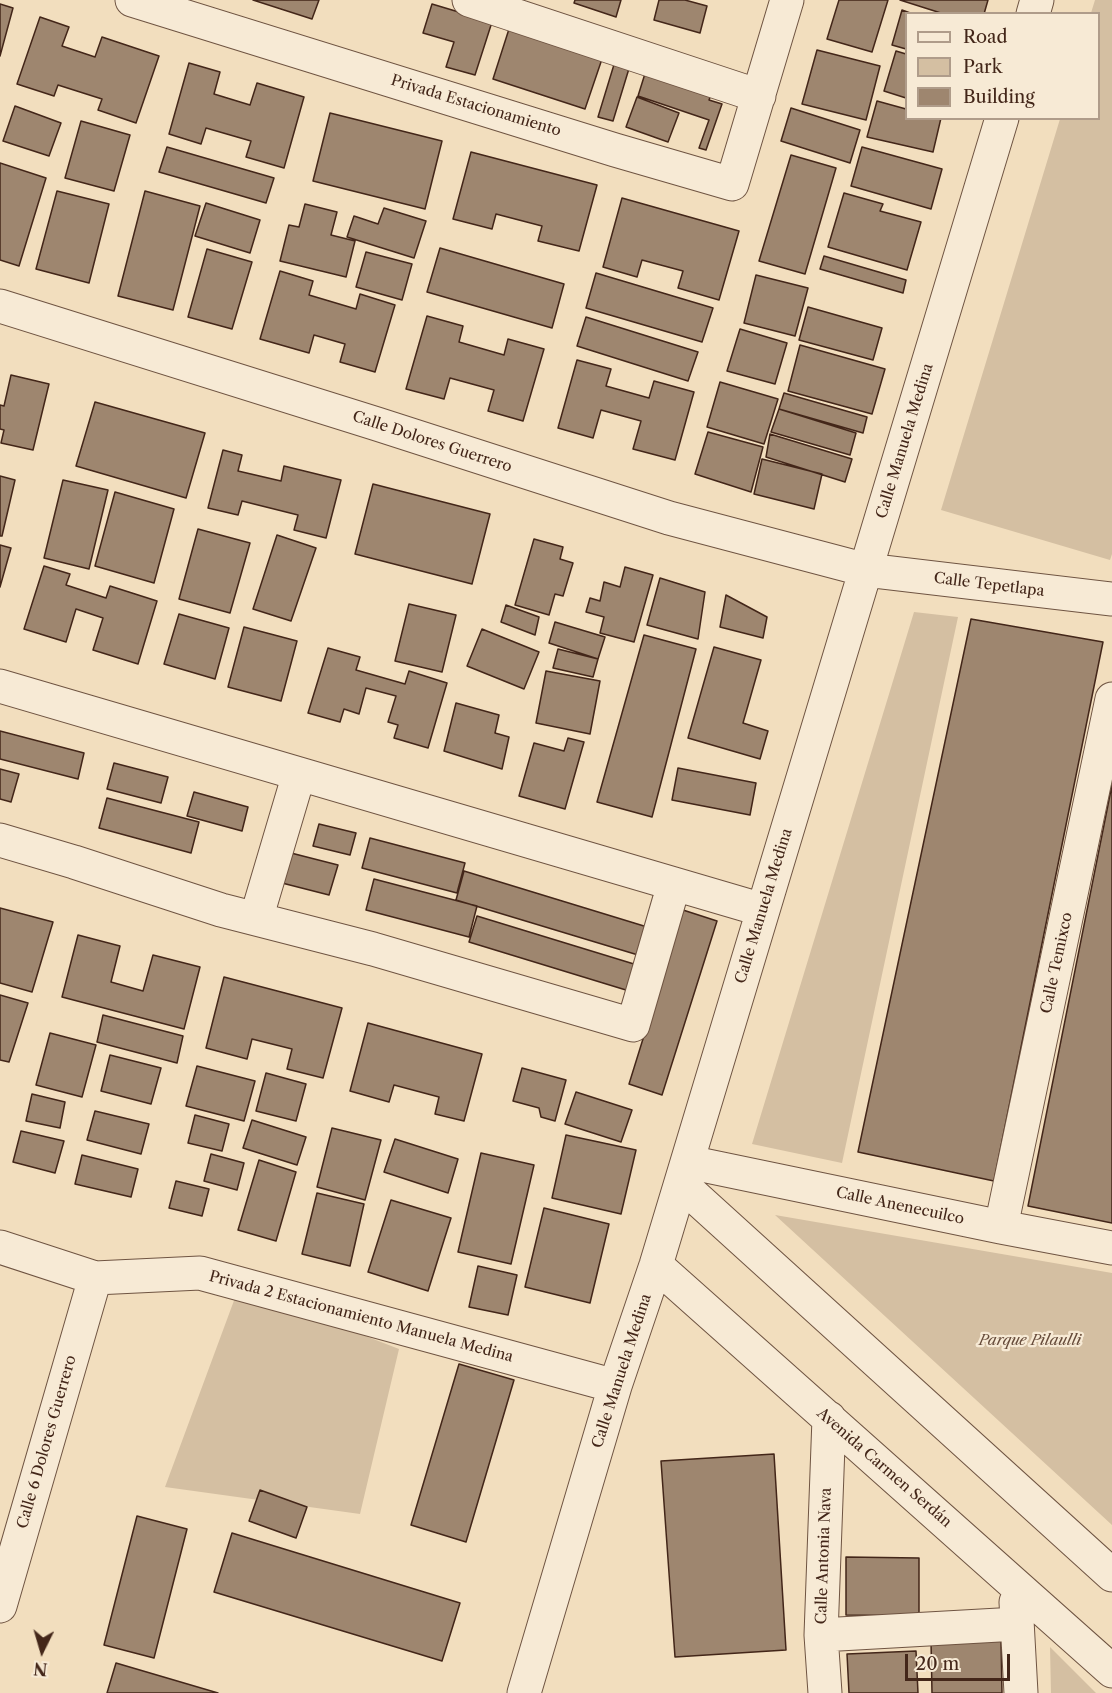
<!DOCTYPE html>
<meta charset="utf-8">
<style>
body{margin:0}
#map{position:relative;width:1112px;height:1693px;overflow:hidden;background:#f2debe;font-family:"Libre Caslon Text",serif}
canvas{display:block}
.legend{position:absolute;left:905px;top:12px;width:195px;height:108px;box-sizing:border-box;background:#f7ead5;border:2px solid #af9c8a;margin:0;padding:8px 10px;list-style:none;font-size:18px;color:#432619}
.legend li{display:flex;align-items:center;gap:12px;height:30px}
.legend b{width:30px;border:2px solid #af9c8a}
.north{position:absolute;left:12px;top:1621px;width:60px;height:60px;-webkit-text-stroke:4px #f7ead5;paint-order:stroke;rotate:185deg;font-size:16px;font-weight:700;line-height:24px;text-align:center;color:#432619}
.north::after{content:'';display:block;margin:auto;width:21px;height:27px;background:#432619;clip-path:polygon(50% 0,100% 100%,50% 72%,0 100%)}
.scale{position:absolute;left:905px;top:1654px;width:105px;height:27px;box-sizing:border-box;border:3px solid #432619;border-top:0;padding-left:8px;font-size:18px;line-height:21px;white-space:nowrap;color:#432619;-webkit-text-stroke:4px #f7ead5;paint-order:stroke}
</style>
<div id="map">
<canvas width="1112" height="1693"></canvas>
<ul class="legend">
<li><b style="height:8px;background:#f7ead5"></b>Road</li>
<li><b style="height:16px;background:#d4bfa2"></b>Park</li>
<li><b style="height:16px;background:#9e866f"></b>Building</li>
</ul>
<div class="north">N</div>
<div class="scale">20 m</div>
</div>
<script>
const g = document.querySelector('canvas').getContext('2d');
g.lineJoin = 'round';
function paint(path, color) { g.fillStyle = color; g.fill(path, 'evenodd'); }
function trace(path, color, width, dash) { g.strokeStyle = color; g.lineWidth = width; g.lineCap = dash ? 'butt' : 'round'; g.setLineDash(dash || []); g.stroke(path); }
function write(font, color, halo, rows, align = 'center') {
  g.font = font + ' "Libre Caslon Text",serif'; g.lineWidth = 4.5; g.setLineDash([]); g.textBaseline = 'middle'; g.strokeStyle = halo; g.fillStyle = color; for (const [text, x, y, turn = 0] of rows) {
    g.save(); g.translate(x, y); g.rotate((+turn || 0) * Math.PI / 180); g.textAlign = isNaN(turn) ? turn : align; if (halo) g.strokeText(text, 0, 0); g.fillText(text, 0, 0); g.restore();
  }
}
paint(new Path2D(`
 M1095,0H1112V554L1110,560L941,510L1060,119L1098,118V14L1091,13Z
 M914,612L958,617L842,1163L752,1144Z
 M775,1215L1112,1273V1525Z
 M239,1287L399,1349L360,1514L165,1487Z
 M1050,1647L1096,1693H1051Z`), '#d4bfa2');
const building = new Path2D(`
 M253,0H319L312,19Z
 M575,0H621L616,17L574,3Z
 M659,0H685L707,6L700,33L654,20Z
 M839,0H888L872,52L827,39Z
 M900,0H988L984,14H944Z
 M0,4L13,8L0,56Z
 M432,4L492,22L475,75L446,67L454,42L423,33Z
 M902,10L913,14H906V49L892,45Z
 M40,17L69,27L62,46L95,57L102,37L159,56L136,123L98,110L102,99L58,85L54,96L17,84Z
 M509,29L602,59L585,109L493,79Z
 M817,50L880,66L866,120L802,104Z
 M896,51L906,54V98L884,91Z
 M616,58L631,62L613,121L598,117Z
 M189,63L220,72L214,94L250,105L257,83L304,97L284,168L246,157L251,141L206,128L201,144L169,134Z
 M648,64L714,87L709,100L722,104L706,150L699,148L709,120L638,96Z
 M637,97L679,113L668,142L626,127Z
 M877,101L906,109V118H941L933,152L867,137Z
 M15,106L61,123L49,156L3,141Z
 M791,108L860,130L850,163L781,141Z
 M330,113L442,141L425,209L313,181Z
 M81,121L130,135L114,191L65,178Z
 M167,147L274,178L266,203L159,172Z
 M862,147L942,169L931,209L851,186Z
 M471,152L597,185L579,251L538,241L542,226L496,214L492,229L453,219Z
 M791,155L836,168L805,274L759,261Z
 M0,163L46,178L19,266L0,260Z
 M57,191L109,204L89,283L36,269Z
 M145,191L200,206L173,310L118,296Z
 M844,193L883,204L880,211L921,222L907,270L828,247Z
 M622,198L739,231L719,300L678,288L683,271L642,260L637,277L603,267Z
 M206,203L260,220L250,253L195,236Z
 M305,204L337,212L331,235L355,241L346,277L280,261L289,225L299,227Z
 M384,208L426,221L414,258L347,237L354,216L378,224Z
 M440,248L564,284L552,328L427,292Z
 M207,249L252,262L232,329L188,317Z
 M366,252L412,264L402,300L356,287Z
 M824,256L906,280L903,293L820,269Z
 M280,271L313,281L309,295L356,309L360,294L395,305L375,372L340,362L345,344L314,335L309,353L260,339Z
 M596,273L713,308L702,342L586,308Z
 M756,275L808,288L795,336L744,323Z
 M808,307L882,328L873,360L799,340Z
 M427,316L463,326L459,342L504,355L508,339L544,349L523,421L488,411L494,390L450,378L444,399L406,389Z
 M586,317L698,352L688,381L577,346Z
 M740,329L787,343L775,384L727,371Z
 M800,345L885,369L872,414L788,391Z
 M577,360L611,369L606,386L649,398L654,381L694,392L675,460L633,449L641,421L601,410L593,438L558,428Z
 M11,375L49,384L33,450L1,443L4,430L0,429V405L4,406Z
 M720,382L778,399L764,444L707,427Z
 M784,393L867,417L863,433L779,409Z
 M95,402L205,433L186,498L76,466Z
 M779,409L856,433L850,455L771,432Z
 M708,432L763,447L751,492L695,474Z
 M770,434L852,459L845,482L766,457Z
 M223,450L242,455L238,471L281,481L284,466L341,480L326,538L294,530L298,515L242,501L238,515L208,508Z
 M762,459L822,474L814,509L754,494Z
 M0,476L15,480L2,536H0Z
 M63,480L108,490L89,569L44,558Z
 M373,484L490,514L472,584L355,554Z
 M115,492L174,509L154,583L95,566Z
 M198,529L250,543L230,613L179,599Z
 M277,535L316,548L291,621L253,609Z
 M534,539L563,547L560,559L573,563L563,596L555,594L549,615L515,605Z
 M0,545L11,548L0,587Z
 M44,566L70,574L66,585L106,598L110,586L157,601L138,664L93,650L103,618L76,609L66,642L24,629Z
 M625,567L653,575L634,642L600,633L604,617L586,612L590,598L600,601L604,582L620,587Z
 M660,578L705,592L698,639L647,625Z
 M726,595L767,617L763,638L720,627Z
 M409,604L456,615L442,672L395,661Z
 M506,605L539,617L535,635L501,622Z
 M179,614L229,628L215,679L164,664Z
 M971,619L1103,642L994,1181L858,1152Z
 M555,622L605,637L598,659L549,643Z
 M244,627L297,641L281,701L228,687Z
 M482,629L539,652L524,689L467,666Z
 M644,635L696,649L652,817L597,802Z
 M714,647L761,660L743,723L768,731L760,759L688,738Z
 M328,648L360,657L356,670L405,684L409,671L447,683L428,748L394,738L398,725L388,722L396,696L366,688L359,714L344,709L340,722L308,713Z
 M558,649L598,659L593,677L553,668Z
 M546,671L600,681L590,734L536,723Z
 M456,703L499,715L495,733L509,737L502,769L444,751Z
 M0,731L84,753L78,779L0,759Z
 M568,738L584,742L565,809L519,796L534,743L564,751Z
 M114,763L168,777L161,803L107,789Z
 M678,768L756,783L750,815L672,800Z
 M0,769L19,774L11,802L0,799Z
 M1112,785V1223L1028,1206Z
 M194,792L248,807L242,831L187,816Z
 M107,798L199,822L191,853L99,828Z
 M319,824L356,833L350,855L313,846Z
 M370,838L465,863L457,893L362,868Z
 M291,853L338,865L329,895L282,883Z
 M464,871L657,930L648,958L456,900Z
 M374,879L477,906L469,937L366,910Z
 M0,908L53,922L32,992L0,983Z
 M683,910L717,921L662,1095L629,1084Z
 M477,916L647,968L639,994L469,942Z
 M78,935L120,946L111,982L143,991L153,955L200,967L184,1029L62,997Z
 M224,977L342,1008L323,1078L287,1069L292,1049L252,1039L247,1059L206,1048Z
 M0,995L28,1003L9,1062L0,1060Z
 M103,1015L183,1036L177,1063L97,1042Z
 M368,1023L482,1054L464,1121L435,1114L439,1097L394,1085L389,1102L350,1091Z
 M50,1033L96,1045L82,1097L36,1085Z
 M110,1055L161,1068L151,1104L101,1091Z
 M197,1066L255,1081L244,1121L186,1106Z
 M522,1068L566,1080L555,1121L541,1117L539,1108L513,1101Z
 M266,1073L306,1084L296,1121L256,1111Z
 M576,1092L632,1110L621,1142L565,1124Z
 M32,1094L65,1102L60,1128L26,1121Z
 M95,1111L149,1124L141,1154L87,1140Z
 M195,1115L229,1124L222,1151L188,1143Z
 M252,1120L306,1137L297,1165L243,1148Z
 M332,1128L381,1140L365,1200L317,1187Z
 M21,1131L64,1141L55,1173L13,1162Z
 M566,1135L636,1150L621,1214L552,1198Z
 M395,1139L458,1159L448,1193L384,1172Z
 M481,1153L534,1165L511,1264L458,1252Z
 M211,1154L244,1163L237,1190L204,1181Z
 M82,1155L138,1169L131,1197L75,1184Z
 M259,1160L296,1172L276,1241L238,1230Z
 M176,1181L209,1189L202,1216L169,1208Z
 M317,1193L364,1204L350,1266L302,1254Z
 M391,1200L451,1218L428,1291L368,1272Z
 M544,1208L609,1224L590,1303L525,1287Z
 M478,1266L517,1275L508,1315L469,1307Z
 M459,1364L514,1380L466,1542L411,1525Z
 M774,1454L786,1650L675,1657L661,1461Z
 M260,1490L307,1507L296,1538L249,1521Z
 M137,1516L187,1529L154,1658L104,1645Z
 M232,1533L460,1603L442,1661L214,1592Z
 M846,1557L919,1558V1616L846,1615Z
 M1001,1640L1002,1693H932L931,1641Z
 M916,1651L918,1693H849L847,1654Z
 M116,1663L218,1693H107Z`);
paint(building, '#9e866f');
trace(building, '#432619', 1.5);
const minor = new Path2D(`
 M132,0L615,150L732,184L787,0
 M469,0L759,96
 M1033,14L1037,0
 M0,306L377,424L669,518L866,570L1112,599
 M0,686L763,910
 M0,840L74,862L221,910L373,949L633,1025L674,884
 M256,919L299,774
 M688,1162L1001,1227L1112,1248
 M681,1184L1112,1575
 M1001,1227L1112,699
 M0,1247L95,1278L200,1273L615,1386
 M656,1265L1112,1671
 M1016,1602L1021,1693
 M0,1606L95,1278
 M821,1635L1017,1624
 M524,1693L615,1386L656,1265L1002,118
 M825,1693L821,1635L829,1418`);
trace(minor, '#6f5442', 35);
trace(minor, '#f7ead5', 33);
write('15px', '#432619', '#f7ead5', [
 ["Privada Estacionamiento",476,106,17],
 ["Calle Manuela Medina",905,441,-73],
 ["Calle Dolores Guerrero",432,442,18],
 ["Calle Tepetlapa",989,585,7],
 ["Calle Manuela Medina",764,906,-73],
 ["Calle Temixco",1057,963,-78],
 ["Calle Anenecuilco",900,1206,12],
 ["Privada 2 Estacionamiento Manuela Medina",361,1317,15],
 ["Calle Manuela Medina",622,1371,-72],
 ["Calle 6 Dolores Guerrero",47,1442,-74],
 ["Avenida Carmen Serdán",884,1468,41],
 ["Calle Antonia Nava",824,1556,-88]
]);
write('italic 15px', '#674c3b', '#f7ead5', [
 ["Parque Pilaulli",1030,1341]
]);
</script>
